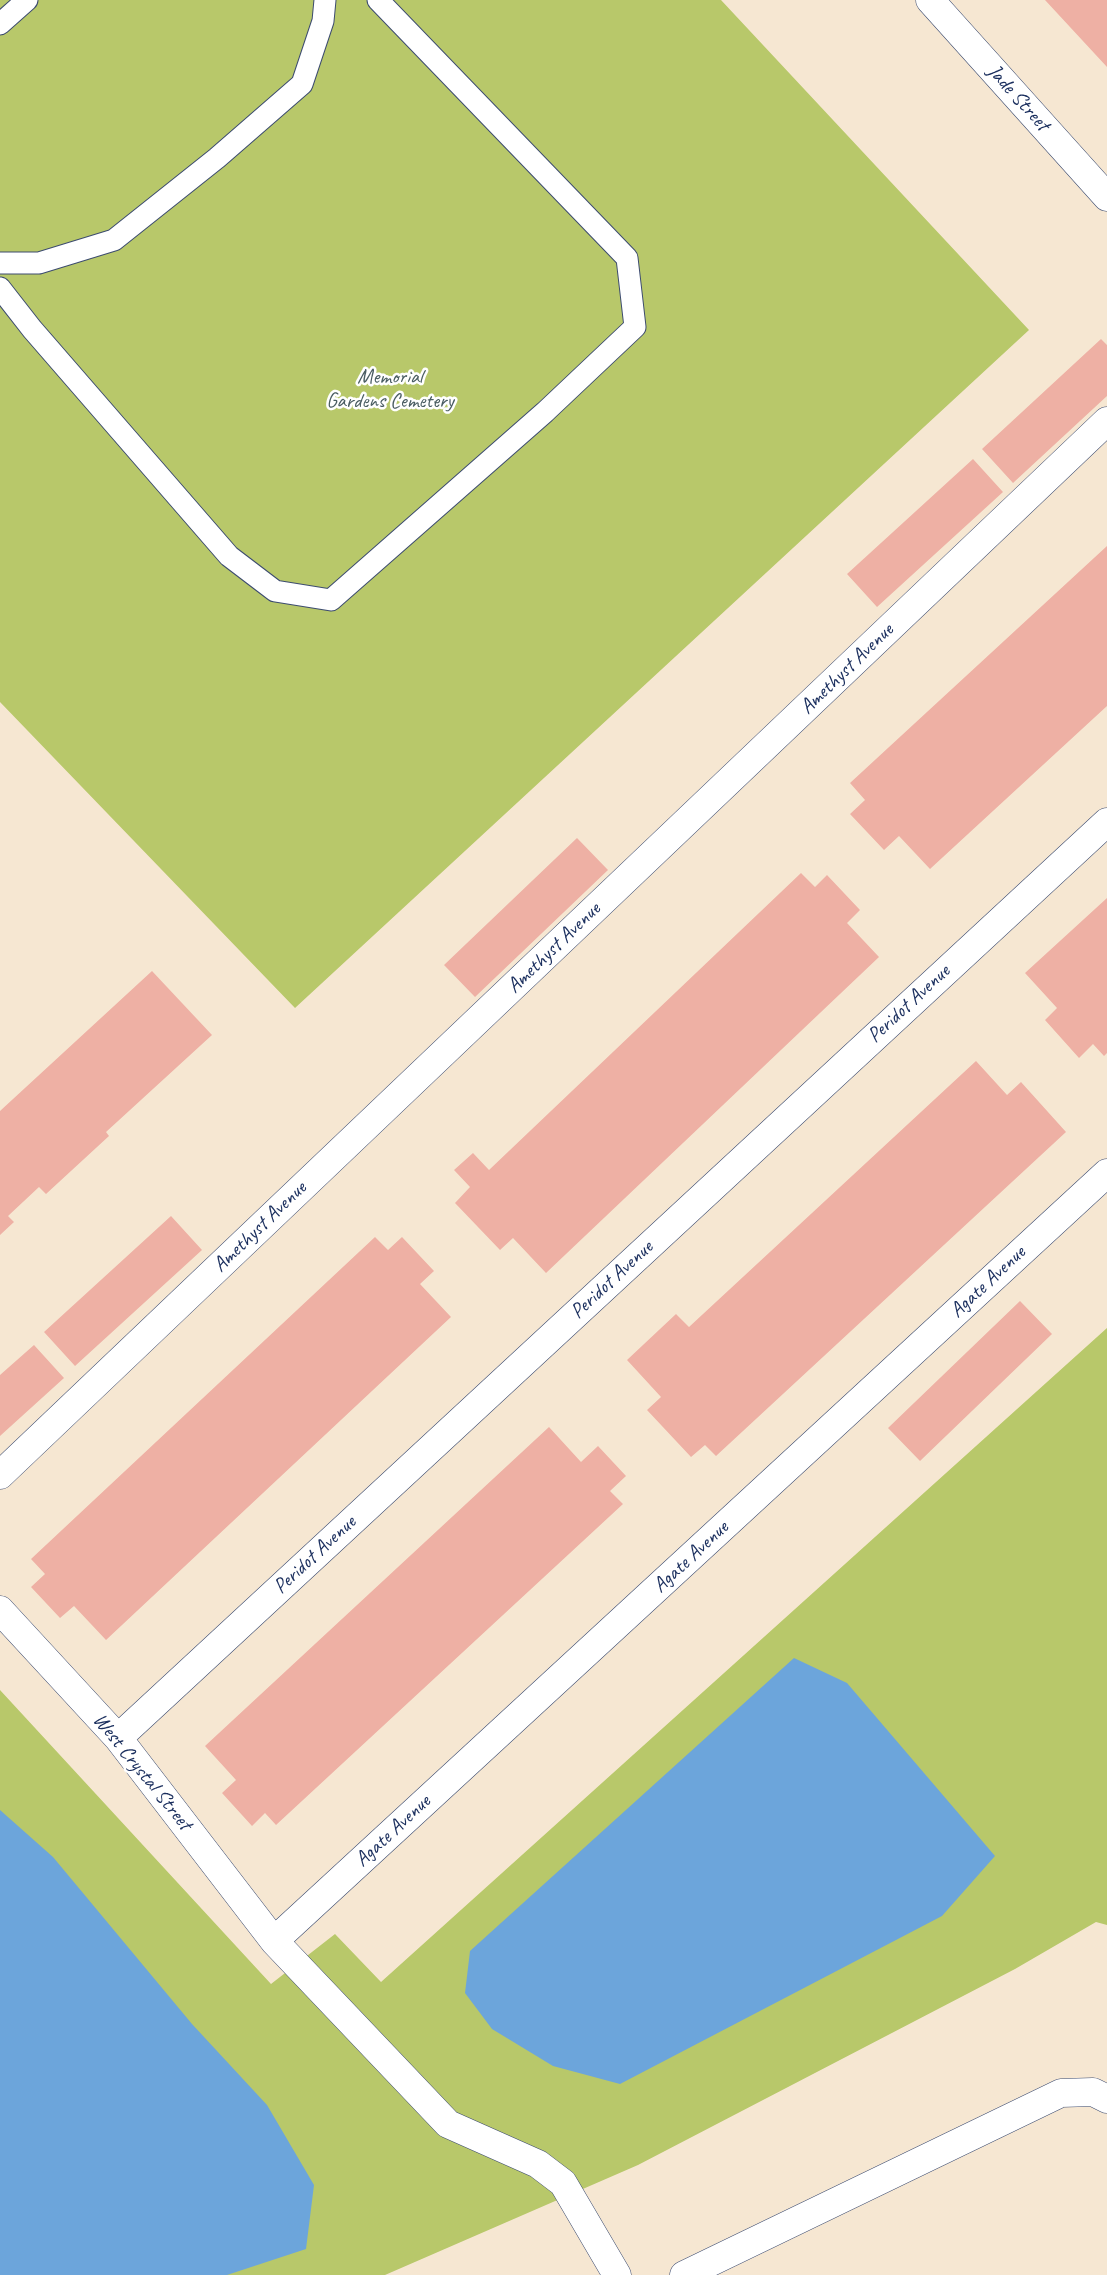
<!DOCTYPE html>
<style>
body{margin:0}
canvas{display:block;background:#f6e7d2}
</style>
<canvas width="1107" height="2275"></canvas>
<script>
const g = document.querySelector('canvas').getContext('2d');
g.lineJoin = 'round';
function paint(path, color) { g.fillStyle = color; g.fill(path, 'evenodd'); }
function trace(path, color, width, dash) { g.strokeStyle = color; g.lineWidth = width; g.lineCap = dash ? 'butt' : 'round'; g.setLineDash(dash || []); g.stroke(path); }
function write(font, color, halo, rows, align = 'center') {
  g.font = font + ' Caveat,sans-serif'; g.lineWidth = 5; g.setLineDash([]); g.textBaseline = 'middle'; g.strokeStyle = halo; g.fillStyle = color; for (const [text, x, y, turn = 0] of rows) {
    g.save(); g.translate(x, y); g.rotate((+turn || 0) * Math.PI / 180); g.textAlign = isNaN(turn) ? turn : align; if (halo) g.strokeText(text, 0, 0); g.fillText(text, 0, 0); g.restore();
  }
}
paint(new Path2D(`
 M0,0H721L1029,330L295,1008L0,702Z
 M1107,1328V1925L1096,1922L1015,1969L638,2165L385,2275H0V1690L271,1984L335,1934L381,1982Z`), '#b8c86a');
paint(new Path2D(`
 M794,1658L847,1683L995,1856L942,1916L620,2084L553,2066L492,2029L465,1993L470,1951Z
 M0,1810L53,1857L192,2024L267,2105L314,2185L306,2249L227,2275H0Z`), '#6ca5db');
paint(new Path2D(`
 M1045,0H1107V67Z
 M1101,339L1107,345V396L1013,483L982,449Z
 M973,459L1003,492L877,607L847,574Z
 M1107,546V706L930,869L899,836L884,850L850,814L865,800L850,783Z
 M577,838L608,870L475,997L444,965Z
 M801,873L815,887L827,875L860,910L847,923L879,957L546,1273L513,1238L500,1250L455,1203L470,1187L454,1170L473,1153L489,1170Z
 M1107,898V1053L1104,1056L1093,1044L1079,1058L1045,1020L1057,1008L1025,973Z
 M152,971L212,1035L106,1132L109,1136L46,1194L39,1187L8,1216L14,1222L0,1235V1111Z
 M976,1061L1007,1095L1021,1082L1066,1132L716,1456L705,1445L691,1457L647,1410L661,1397L627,1360L676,1314L689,1327Z
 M171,1216L202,1250L75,1366L44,1332Z
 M375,1237L388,1250L402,1237L434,1271L420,1284L451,1317L106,1640L74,1606L60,1618L31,1587L45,1574L31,1559Z
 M1020,1301L1052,1334L920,1461L888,1428Z
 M34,1345L64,1378L0,1436V1375Z
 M549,1427L581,1462L598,1446L626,1476L610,1491L623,1504L276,1825L265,1813L252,1826L222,1793L236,1780L205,1746Z`), '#eeb0a4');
const lane = new Path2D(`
 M0,24L27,0
 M0,263H39L114,240L217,158L302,84L323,21L325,0
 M0,288L32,329L229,556L275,591L331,600L545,412L635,327L627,258L378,0`);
const street = new Path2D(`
 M930,0L1107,197
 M0,1475L1107,421
 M0,1610L118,1738L274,1941L448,2124L538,2164L563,2183L617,2275
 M118,1738L1107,822
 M274,1941L1107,1173
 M684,2275L1061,2093L1093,2092L1107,2099`);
trace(lane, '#3c4b6f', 23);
trace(street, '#3c4b6f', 29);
trace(lane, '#fff', 21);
trace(street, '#fff', 28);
write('21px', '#1b2f5e', '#fff', [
 ["Jade Street",1018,98,48],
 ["Amethyst Avenue",847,669,-44],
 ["Amethyst Avenue",554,948,-44],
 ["Peridot Avenue",909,1004,-43],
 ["Amethyst Avenue",260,1227,-44],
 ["Peridot Avenue",612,1280,-43],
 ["Agate Avenue",988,1282,-43],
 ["Peridot Avenue",315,1555,-43],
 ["Agate Avenue",691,1557,-43],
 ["West Crystal Street",142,1772,51],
 ["Agate Avenue",393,1831,-43]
]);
write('21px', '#4a5d62', '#fff', [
 ["Memorial",390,377],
 ["Gardens Cemetery",390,401]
]);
</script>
